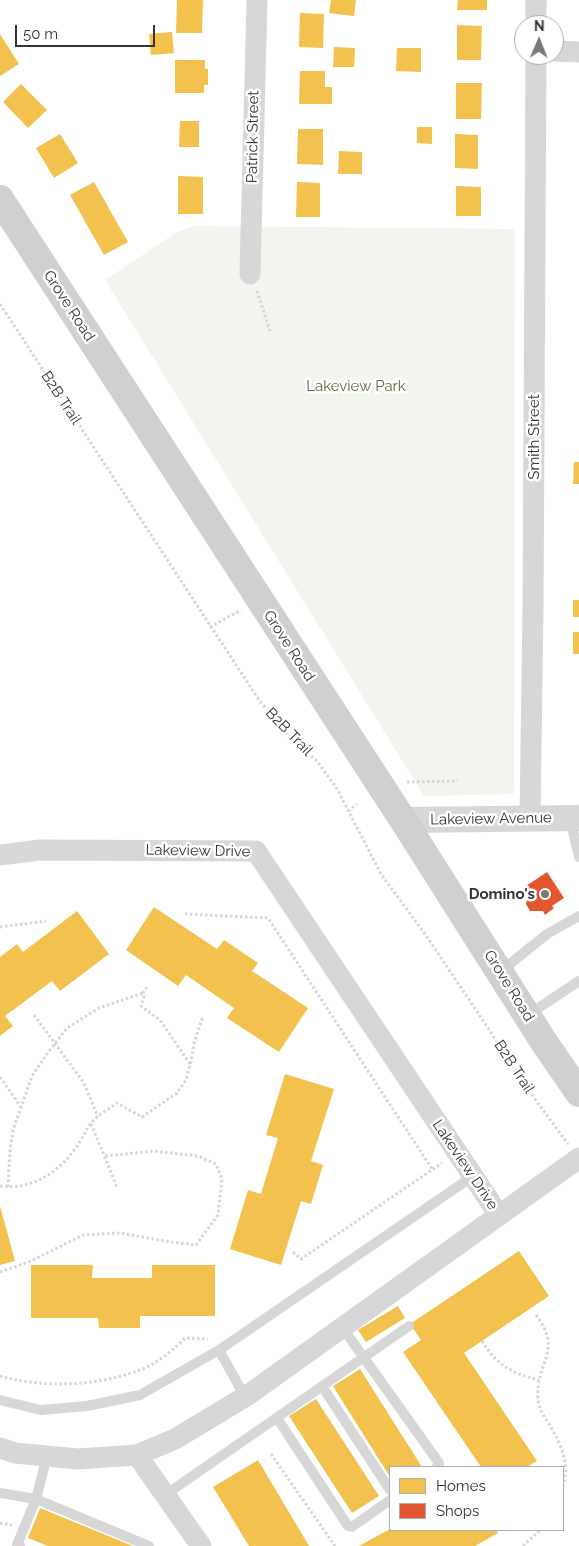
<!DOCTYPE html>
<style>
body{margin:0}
#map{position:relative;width:579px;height:1546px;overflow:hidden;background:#fff;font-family:Raleway,sans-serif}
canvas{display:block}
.legend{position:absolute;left:389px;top:1466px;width:175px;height:65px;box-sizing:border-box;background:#fff;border:1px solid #adadad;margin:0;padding:6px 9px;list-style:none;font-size:15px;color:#333}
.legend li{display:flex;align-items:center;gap:10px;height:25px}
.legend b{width:25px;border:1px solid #adadad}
.north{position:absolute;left:514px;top:15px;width:50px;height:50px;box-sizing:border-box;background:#fff;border:1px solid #adadad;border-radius:50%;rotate:1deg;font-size:14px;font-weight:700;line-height:20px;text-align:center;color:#333}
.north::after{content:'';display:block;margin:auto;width:18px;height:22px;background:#7a7a7a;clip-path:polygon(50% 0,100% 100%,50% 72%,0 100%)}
.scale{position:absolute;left:15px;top:25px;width:140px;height:22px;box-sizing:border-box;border:2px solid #333;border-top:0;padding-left:6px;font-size:15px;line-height:18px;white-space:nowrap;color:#333;-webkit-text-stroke:4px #fff;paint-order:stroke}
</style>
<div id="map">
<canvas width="579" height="1546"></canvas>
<ul class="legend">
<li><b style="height:14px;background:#f2c14e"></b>Homes</li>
<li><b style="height:14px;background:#e4572e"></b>Shops</li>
</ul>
<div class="north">N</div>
<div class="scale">50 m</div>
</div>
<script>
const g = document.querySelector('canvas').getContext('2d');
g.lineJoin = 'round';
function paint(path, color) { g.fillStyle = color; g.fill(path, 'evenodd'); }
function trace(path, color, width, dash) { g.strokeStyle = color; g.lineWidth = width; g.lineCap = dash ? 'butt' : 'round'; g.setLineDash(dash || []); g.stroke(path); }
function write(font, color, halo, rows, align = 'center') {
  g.font = font + ' Raleway,sans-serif'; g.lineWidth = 5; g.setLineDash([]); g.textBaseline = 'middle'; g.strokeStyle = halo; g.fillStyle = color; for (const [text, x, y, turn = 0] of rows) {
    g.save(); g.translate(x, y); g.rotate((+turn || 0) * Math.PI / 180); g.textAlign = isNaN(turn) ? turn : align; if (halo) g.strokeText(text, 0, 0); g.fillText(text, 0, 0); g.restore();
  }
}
paint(new Path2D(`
 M194,226L515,229L514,794L424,796L105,280L177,232Z`), '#f1f5ed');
paint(new Path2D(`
 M177,0H203L202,33H176Z
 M331,0H356L354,16L329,13Z
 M458,0H487V10H457Z
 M300,13L324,14L323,48L299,47Z
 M457,25L482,26L481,60H457Z
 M172,32L174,53L151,55L149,34Z
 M0,34L19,64L0,76Z
 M334,47L355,48L354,67H333Z
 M397,48H421V72L396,71Z
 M175,60H205V69H208V85H204V93H175Z
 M300,71H325V87H332V104H299Z
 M456,83H482L481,119H456Z
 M21,84L47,110L28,128L3,102Z
 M180,121H199V147H179Z
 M417,127H432V144L417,143Z
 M298,129H323V165L297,164Z
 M60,134L78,163L54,178L36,148Z
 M455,134L478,135V169L455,168Z
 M339,151L362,152V174H338Z
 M178,176L203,177V214H178Z
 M94,182L128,242L104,255L70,195Z
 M297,182L320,183V217H296Z
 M456,186L481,187V216H456Z
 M574,462H579V484H573Z
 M573,600H579V617H573Z
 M573,632H579V654H573Z
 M154,907L217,949L224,940L258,963L252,971L308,1008L279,1052L227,1018L234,1008L186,975L178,986L126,950Z
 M77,911L109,954L60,991L52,981L5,1016L13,1026L0,1036V957L17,944L23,952Z
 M285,1074L334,1089L311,1161L323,1165L311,1204L301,1201L281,1265L230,1249L248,1190L261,1194L278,1138L266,1135Z
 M0,1206L15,1261L0,1265Z
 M519,1251L549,1296L464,1353L537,1461L527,1467H481L403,1352L421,1340L410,1324Z
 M31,1265H93L92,1278H152V1265H215V1316H140V1328H99L98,1318H31Z
 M398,1306L405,1318L366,1342L358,1330Z
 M360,1369L422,1467H390V1477L333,1386Z
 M316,1399L379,1496L352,1513L289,1416Z
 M258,1460L309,1546H249L213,1487Z
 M40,1508L133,1546H48L28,1538Z
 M390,1529L496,1530L498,1533L475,1546H359Z`), '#f2c14e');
paint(new Path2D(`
 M547,872L564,898L552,906L554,908L545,915L543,911H530L526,904L529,889L526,886Z`), '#e4572e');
trace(new Path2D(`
 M257,291L270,331
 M0,304L259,700L289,737L316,760L336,787L381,874L425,934L492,1034L516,1073L568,1144
 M210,627L241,610
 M407,782L458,781
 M348,811L357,804
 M185,914L268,918L432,1169
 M0,927L46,921
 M147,987L143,993L144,996L141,1006L160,1020L190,1064
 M34,1015L84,1083L98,1117
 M0,1077L21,1107
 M91,1124L117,1187
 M0,1186C34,1190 59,1172 78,1145C83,1137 86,1129 92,1122C99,1114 109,1109 117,1103L142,1117L177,1093L186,1080L192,1057L194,1043L203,1016
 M8,1187L10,1151L13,1130L32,1076L49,1051L67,1028L99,1008L143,993
 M293,1252L301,1259L442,1163
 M0,1272L31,1261L83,1235L120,1233L171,1242L196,1245L218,1215L222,1179L216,1164L198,1156L154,1151L105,1156
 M536,1315C564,1352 535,1362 538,1399C539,1409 544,1416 549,1424C561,1444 570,1463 563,1486
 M482,1341C497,1366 512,1373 539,1380
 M0,1376C46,1389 101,1386 145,1368C157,1363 176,1348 185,1338L208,1339
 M271,1454L335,1546
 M0,1523L12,1525
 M523,1546L540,1530`), '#d6d6d6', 3, [2.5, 2.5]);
trace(new Path2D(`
 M570,819L579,857
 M501,971L547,934L579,916
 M528,1015L579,981
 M342,1327L439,1463L437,1467
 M219,1350L245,1397
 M322,1386L390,1490
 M0,1400L41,1410L87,1406L140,1395L219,1350L473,1176
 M277,1418L348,1526L352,1527L390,1500
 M47,1456L36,1499L149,1546
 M0,1493L36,1499L17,1545L20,1546
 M165,1495L409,1326`), '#d7d7d7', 10);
trace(new Path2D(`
 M536,25V0
 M554,51L579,52
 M250,274L257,0
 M530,818L533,608L536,55
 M0,855L40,850L256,851L499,1215
 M0,1448L15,1453L78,1459L137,1455L175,1439L248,1395L579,1158
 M137,1455L201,1546`), '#d7d7d7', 21);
trace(new Path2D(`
 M403,820L579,818`), '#d7d7d7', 26);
trace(new Path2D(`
 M0,199L403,820L542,1039L579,1093`), '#d0d0d0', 28);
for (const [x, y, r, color] of [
 [545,894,5,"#7a7a7a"]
]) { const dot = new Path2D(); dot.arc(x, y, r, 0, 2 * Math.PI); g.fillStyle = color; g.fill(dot); trace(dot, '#fff', 2); }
write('15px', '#333', '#fff', [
 ["Patrick Street",253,137,-89],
 ["Grove Road",69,306,57],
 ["B2B Trail",61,398,57],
 ["Smith Street",534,437,-90],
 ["Grove Road",289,646,57],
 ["B2B Trail",289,732,46],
 ["Lakeview Avenue",491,819,-1],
 ["Lakeview Drive",198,851,1],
 ["Grove Road",509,986,58],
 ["B2B Trail",514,1067,57],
 ["Lakeview Drive",465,1165,56]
]);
write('15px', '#56703f', '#fff', [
 ["Lakeview Park",356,386]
]);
write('bold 15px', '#333', '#fff', [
 ["Domino's",535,894]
], 'right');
</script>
